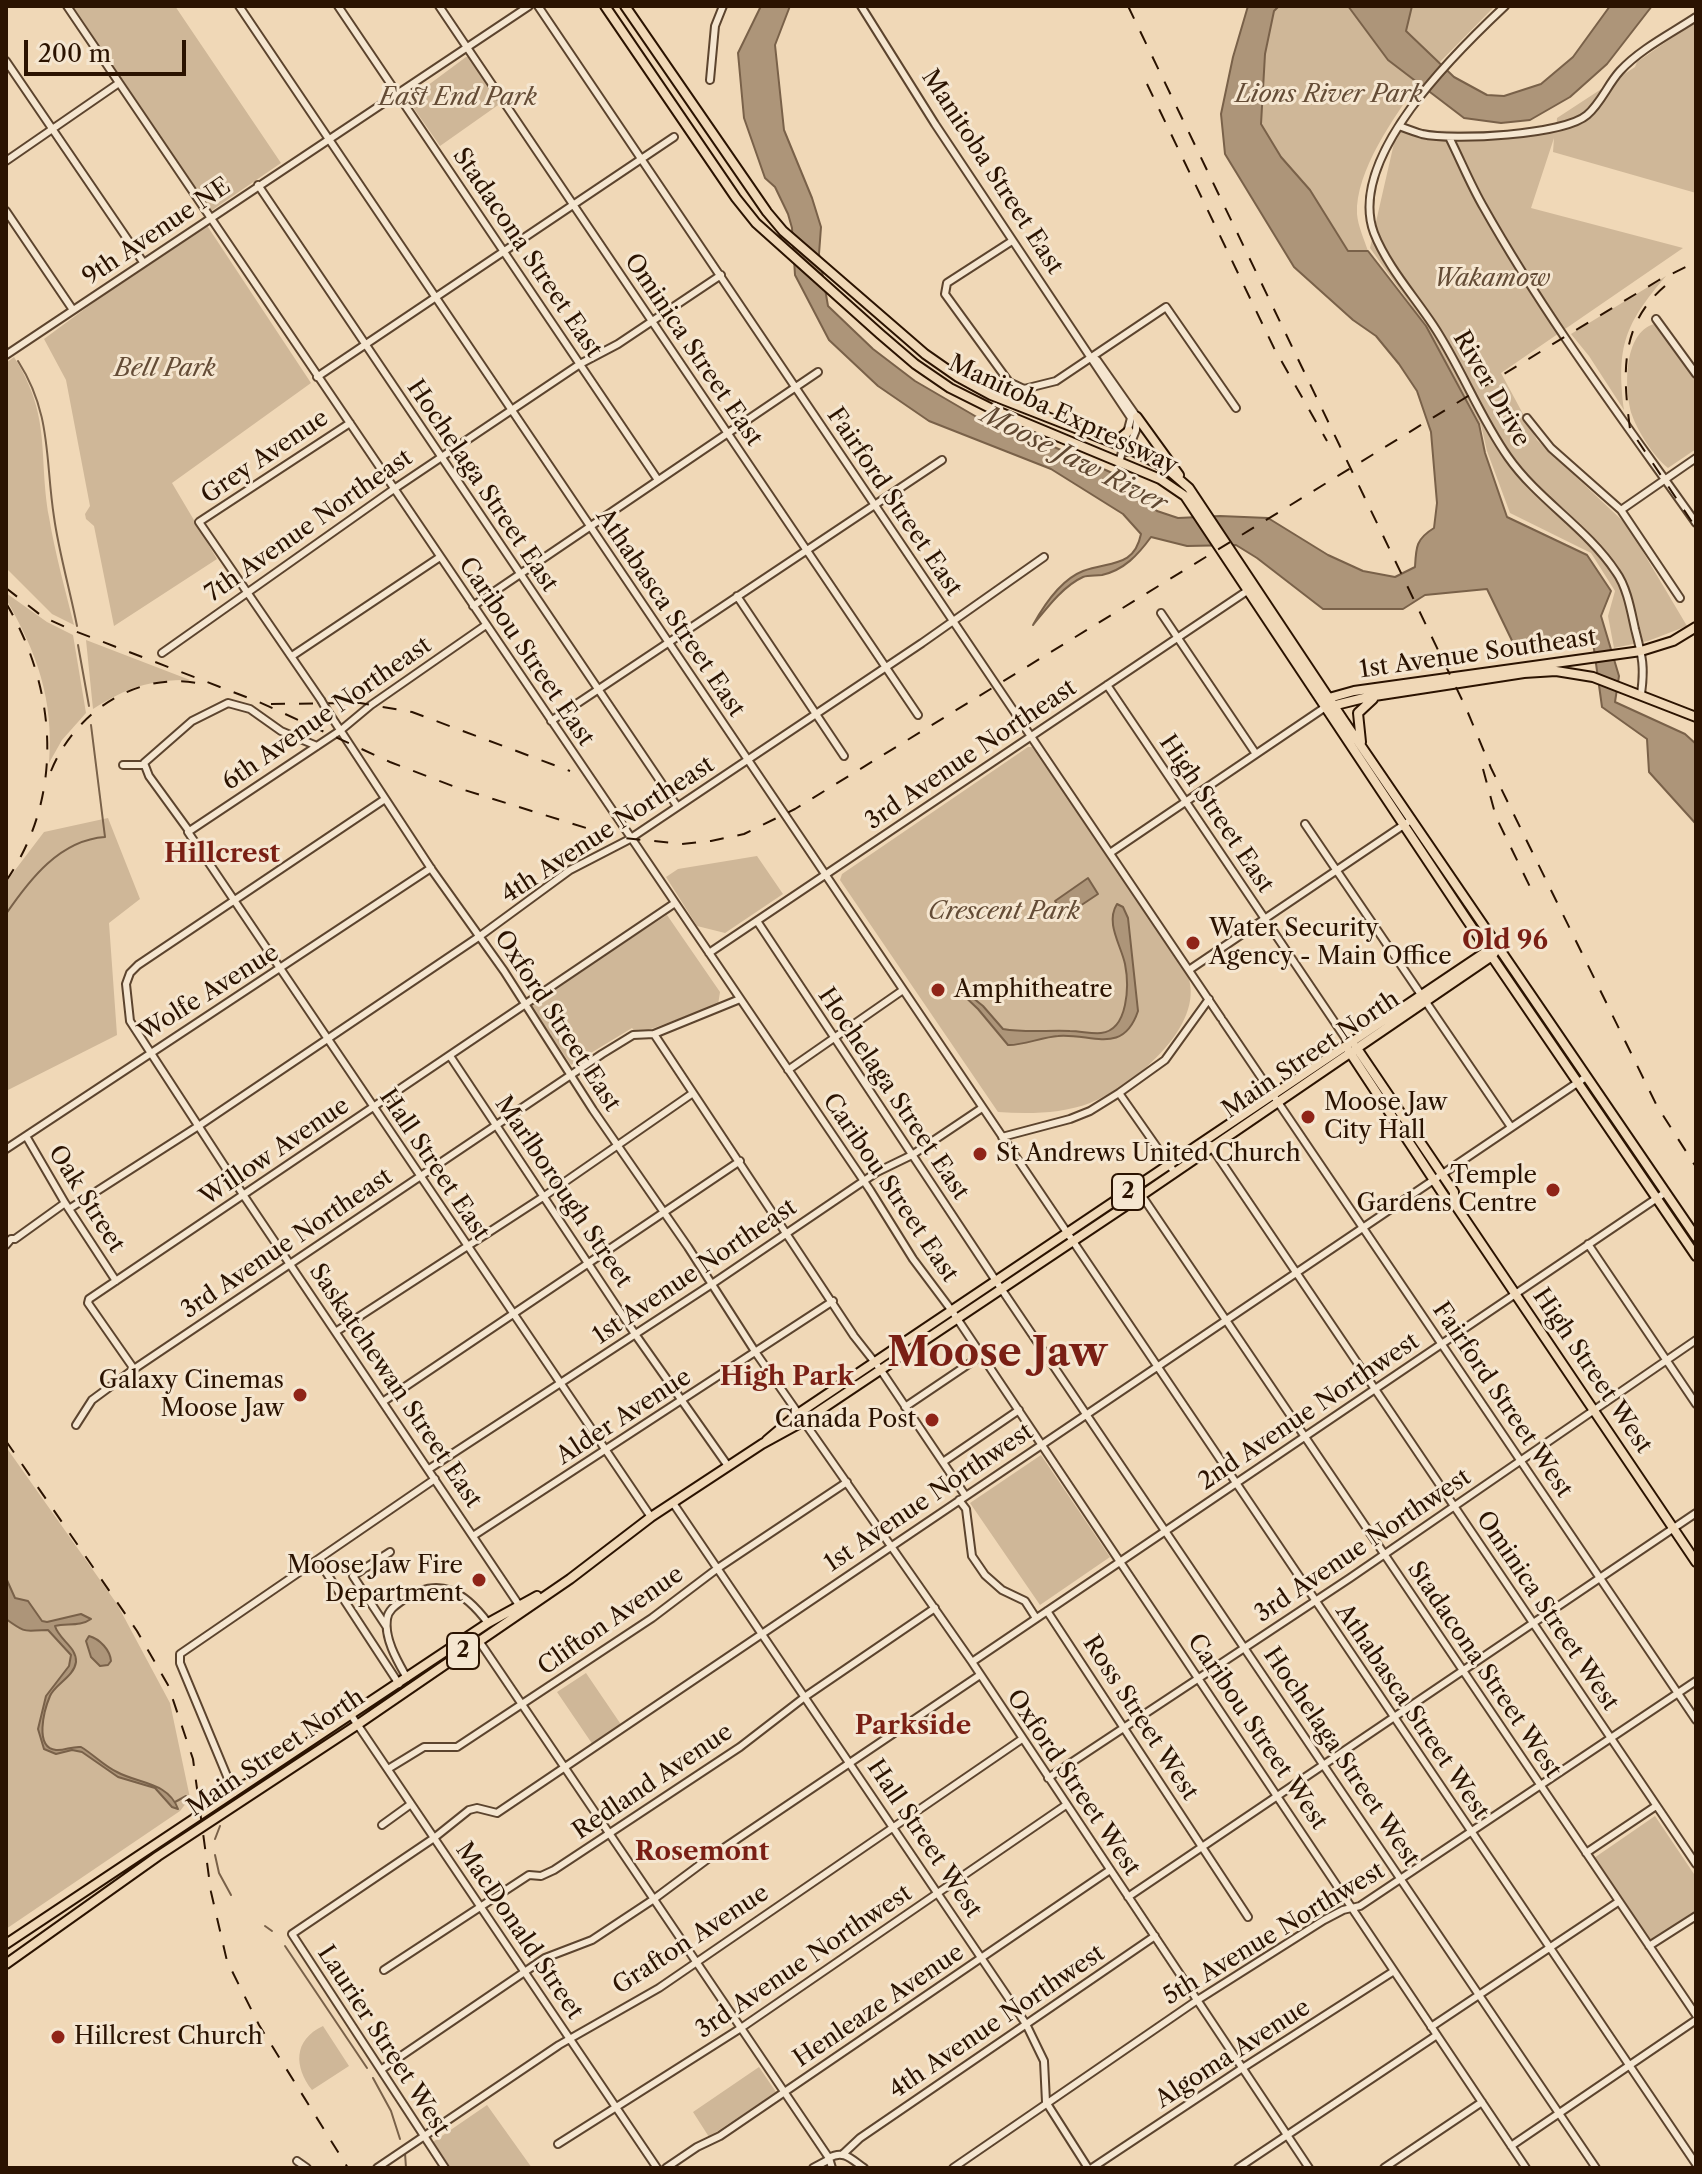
<!DOCTYPE html>
<style>
body{margin:0}
#map{position:relative;width:1702px;height:2174px;overflow:hidden;background:#f0d8b7;font-family:"Libre Caslon Text",serif}
canvas{display:block}
.frame{position:absolute;inset:0;border:8px solid #2b1301;pointer-events:none}
.scale{position:absolute;left:24px;top:40px;width:162px;height:36px;box-sizing:border-box;border:4px solid #2b1301;border-top:0;padding-left:10px;font-size:24px;line-height:28px;white-space:nowrap;color:#2b1301;-webkit-text-stroke:6px #f5e6d0;paint-order:stroke}
</style>
<div id="map">
<canvas width="1702" height="2174"></canvas>
<div class="frame"></div>
<div class="scale">200 m</div>
</div>
<script>
const g = document.querySelector('canvas').getContext('2d');
g.lineJoin = 'round';
function paint(path, color) { g.fillStyle = color; g.fill(path, 'evenodd'); }
function trace(path, color, width, dash) { g.strokeStyle = color; g.lineWidth = width; g.lineCap = dash ? 'butt' : 'round'; g.setLineDash(dash || []); g.stroke(path); }
function write(font, color, halo, rows, align = 'center') {
  g.font = font + ' "Libre Caslon Text",serif'; g.lineWidth = 6; g.setLineDash([]); g.textBaseline = 'middle'; g.strokeStyle = halo; g.fillStyle = color; for (const [text, x, y, turn = 0] of rows) {
    g.save(); g.translate(x, y); g.rotate((+turn || 0) * Math.PI / 180); g.textAlign = isNaN(turn) ? turn : align; if (halo) g.strokeText(text, 0, 0); g.fillText(text, 0, 0); g.restore();
  }
}
paint(new Path2D(`
 M73,6H175L281,163L211,211Z
 M1279,6H1348L1388,60L1419,83C1395,115 1355,172 1357,214C1358,226 1364,239 1368,251H1349L1310,190L1281,157L1260,124L1265,54L1274,11Z
 M1412,6H1495L1439,63L1406,31Z
 M1696,21V193L1553,152L1554,138L1531,208L1683,248L1501,373L1537,440L1627,525L1687,626L1648,641L1614,648L1608,616L1615,591L1591,553L1510,513L1487,451L1481,425L1426,326L1370,248L1397,130L1556,132L1557,118L1635,67L1637,62Z
 M466,57H470L501,103L440,146L408,100Z
 M204,221L311,383L172,483L217,559L114,626L94,526L86,519L85,514L90,506L66,380L44,339Z
 M1666,276C1625,324 1616,346 1624,410L1589,356L1571,334Z
 M1654,324L1696,380V449L1668,468C1654,457 1638,432 1632,415C1624,390 1623,333 1654,324Z
 M14,357C52,417 38,454 49,517C55,553 65,589 74,625L52,614L6,568V363Z
 M6,593L47,622L73,635L86,713L62,740L49,763C54,699 37,653 6,599Z
 M86,640L190,680C149,680 128,687 93,709Z
 M1028,747H1034L1188,976C1206,1026 1132,1087 1090,1103C1061,1114 1028,1114 998,1112L840,880L842,874Z
 M108,818L140,899L109,923L117,1035L6,1091V882L44,832Z
 M757,856L783,894L725,933L697,926L666,877L678,869Z
 M667,915L720,992L718,1005L637,1034L632,1028L571,1065L530,1004Z
 M6,1447L117,1604L170,1703L190,1798L180,1811L6,1929Z
 M1041,1455L1110,1557L1040,1605L970,1503Z
 M586,1673L622,1726L593,1745L557,1692Z
 M1655,1816L1696,1877V1916L1653,1946L1594,1858Z
 M323,2026L349,2066L312,2090C294,2067 293,2040 323,2026Z
 M759,2067L776,2092L709,2137L693,2112Z
 M487,2105L532,2168H451L433,2142Z`), '#cfb798');
const water = new Path2D(`
 M761,6H790L775,45L784,130L812,198L821,227L819,254L828,306L873,349L915,381L987,423L1034,438L1119,476L1121,483L1157,511L1178,518L1220,516L1268,518L1328,555L1363,571L1395,577L1415,567C1416,547 1416,539 1434,528L1437,503L1431,432L1417,391L1399,364L1376,336L1353,320L1294,267L1225,154L1221,114L1233,57L1248,6H1279L1274,11L1265,54L1261,124L1281,157L1310,190L1348,251H1368L1426,326L1479,424L1485,453L1507,517L1587,555L1611,591L1601,616L1619,676L1615,702L1685,734L1696,744V824L1649,772L1647,739L1602,707L1593,642L1518,653L1487,589L1425,595L1403,609H1323L1257,558L1236,545L1187,546L1151,537C1138,555 1124,570 1102,575C1096,576 1089,575 1083,577C1063,586 1046,609 1033,625C1044,605 1060,580 1083,571C1110,561 1134,568 1141,534L1123,514L1051,469L929,421L878,386L829,340L795,275L792,228L788,214L775,187L765,178L744,118L738,53Z
 M1348,6H1412L1406,31L1454,77L1487,95L1504,96L1541,84L1573,57L1610,6H1652L1607,64L1570,97L1530,120L1501,123L1464,118L1388,60Z
 M1088,878L1098,894L1065,916L1055,901Z
 M1117,904L1123,907L1128,918L1138,1011C1123,1056 1091,1033 1058,1036C1043,1037 1020,1046 1008,1045L978,1009L959,991L962,989L983,1006L1003,1029C1026,1033 1047,1030 1070,1031C1081,1031 1091,1034 1101,1033C1129,1030 1129,984 1125,964C1121,945 1105,923 1117,904Z
 M6,1578L15,1598L28,1601L42,1621L47,1622L81,1614L91,1619C80,1627 67,1623 55,1626C59,1640 77,1647 76,1662C74,1677 55,1684 50,1696C44,1710 34,1748 56,1750C64,1751 72,1746 81,1747C93,1754 104,1766 117,1772C139,1784 168,1782 178,1809L172,1807L155,1788L118,1777L82,1752L72,1750L56,1754L44,1749L38,1729L46,1696L69,1666L71,1655L48,1630C24,1630 28,1635 6,1619Z
 M89,1636C100,1639 110,1650 111,1661L108,1665L100,1666L91,1657L86,1641Z`);
paint(water, '#ad9579');
trace(water, '#796149', 2);
trace(new Path2D(`
 M18,361C52,414 45,459 54,517C59,553 70,590 77,626
 M78,645L89,706
 M6,914C30,879 60,840 105,837L91,725
 M175,1802L186,1796
 M215,1839L220,1826
 M215,1855L219,1873L231,1895
 M265,1926L272,1931
 M285,1946L367,2068
 M373,2078L391,2111L400,2139
 M405,2153L406,2168`), '#796149', 2);
const minor = new Path2D(`
 M67,6L870,1190L913,1259L952,1311L1526,2168
 M239,6L1696,2164
 M338,6L658,480
 M439,6L918,715
 M538,6L1221,1018
 M861,6L935,124L1131,418L1119,463
 M1505,6C1456,52 1346,158 1374,233C1387,266 1413,295 1433,325C1461,367 1479,416 1508,457C1538,500 1587,528 1616,572C1627,587 1631,611 1635,629C1642,656 1645,666 1641,694
 M6,61L143,262
 M710,80L715,26L723,6
 M1399,126C1407,129 1415,132 1422,134C1453,141 1564,135 1587,115C1601,103 1608,84 1620,71C1640,49 1672,33 1696,17
 M1449,137C1461,161 1471,186 1484,208C1546,318 1623,420 1696,523
 M6,161L119,83
 M258,185L677,806
 M6,211L73,310
 M1012,241L947,283L945,294L1009,382L1024,389L1056,381L1166,307L1236,408
 M1656,319L1696,374
 M6,355L529,6
 M1092,357L1097,360L1137,417L1136,430L1127,452
 M317,377L674,137
 M1527,418L1551,448L1621,510L1680,598
 M1621,510L1696,458
 M737,596L844,756
 M473,606L818,372
 M1161,613L1256,754
 M486,625L371,705L341,730L188,832L651,1517
 M162,653L394,489L580,364L618,344L721,275
 M292,656L440,557
 M1107,685L1348,1042
 M321,700L199,522L350,423
 M325,707L432,870L504,971L593,1110L688,1247L756,1353L972,1662L1309,2168
 M551,721L942,460
 M123,765H144
 M385,799L138,965L130,973L126,984L130,1021L244,1196L521,1608
 M1305,824L1511,1127
 M189,831L149,776L144,763L192,721L228,703L250,709L281,731L317,746
 M1110,853L1324,708
 M757,921L996,1281L1596,2168
 M709,953L1250,589
 M1189,970L1411,820
 M1223,1021L1696,1720
 M654,1034L854,1336L880,1369L965,1495
 M450,1056L635,1334L728,1466
 M788,1070L903,990
 M1119,1093L1175,1173
 M26,1136L65,1203L116,1281
 M1002,1137L1070,1119L1090,1111L1119,1093L1165,1060L1209,999
 M1210,1145L1696,1864
 M6,1149L431,868
 M1140,1193L1696,2015
 M69,1209L200,1125L480,936L570,870L628,840L713,783L922,643L1044,557
 M1588,1244L1696,1404
 M6,1245L11,1239H15L65,1203
 M337,1331L543,1197L693,1093
 M134,1369L88,1303L89,1299L675,903
 M384,1401L740,1161
 M905,1407L982,1355
 M76,1425L92,1400L134,1369L602,1054L633,1035L654,1034L740,999
 M943,1462L1019,1410
 M429,1469L712,1284L877,1172L912,1155L982,1108
 M959,1500L966,1509L972,1556L985,1575L1002,1590L1025,1601L1036,1618
 M673,1503L1026,2024L1044,2061L1046,2102L1088,2168
 M473,1536L833,1301
 M318,1560L399,1684
 M1047,1611L1248,1917
 M386,1626L353,1576L390,1552
 M477,1638L829,2158
 M972,1662L1666,1192
 M407,1678C398,1662 384,1639 387,1619C388,1610 396,1605 403,1600C439,1575 465,1592 488,1623
 M351,1715L657,2168
 M388,1769L424,1747H457L652,1618L718,1568L847,1482
 M1048,1778L1350,1578L1696,1340
 M234,1793L180,1663V1654L435,1479
 M382,1825L411,1804
 M1586,1853L1656,1806
 M1128,1897L1696,1513
 M1649,1946L1696,1916
 M384,1970L529,1875L541,1876L554,1870L740,1747L806,1696L935,1608
 M1431,2027L1618,1902
 M382,2069L545,1958L592,1940L654,1899L709,1858L980,1675
 M558,2144L741,2028L1066,1805
 M1511,2146L1696,2020
 M843,2154L860,2138L1155,1936
 M297,2161L307,2168
 M377,2168L559,2045L659,1988L1022,1739
 M445,2168L292,1934L434,1838L469,1810L477,1808L497,1813L1586,1077
 M666,2168L697,2147L720,2136L1110,1870
 M813,2168L828,2160
 M832,2168L829,2158C844,2149 852,2160 864,2168
 M953,2168L1196,2001L1324,1920L1343,1910L1360,1906L1696,1681
 M1092,2168L1241,2069L1394,1971
 M1238,2168L1437,2035
 M1384,2168L1482,2102`);
const major = new Path2D(`
 M605,6L736,198L756,223L880,334L915,364L950,388L992,409L1160,479L1185,496L1467,920L1696,1256
 M625,6L767,212L783,231L925,354L958,377L991,395L1129,449L1166,468L1189,488L1344,721L1696,1237
 M1137,417L1179,475
 M1109,440L1119,439L1129,431
 M1328,701L1329,698L1354,691L1641,651L1673,641L1696,627
 M1332,706L1368,697L1524,673L1556,671L1593,677L1696,717
 M1361,742L1358,713L1373,699
 M1356,1047L1454,1192V1203
 M1349,1051L1445,1197L1454,1203L1696,1562
 M767,1440L799,1413L1490,949
 M6,1944L488,1623L537,1596
 M6,1964L158,1856L357,1725L570,1579L651,1517L762,1444L804,1421L1142,1195L1492,956L1498,947`);
trace(minor, '#5c442e', 10);
trace(major, '#2b1301', 12);
trace(minor, '#f5e6d0', 6);
trace(major, '#f0d8b7', 8);
trace(new Path2D(`
 M1128,6L1466,708L1491,768L1657,1106L1696,1167
 M1147,84L1274,348L1327,441
 M1665,286C1619,325 1623,375 1630,429L1696,528
 M6,588L43,617L72,630L259,702L390,762L458,788L615,837L682,844L711,841L744,834L795,809L1566,336L1659,280L1696,262
 M6,603C57,689 65,796 6,881
 M271,704L360,703L412,712L570,771
 M1483,769L1496,817L1534,895
 M51,771C74,714 134,672 197,683
 M6,1441L137,1631L168,1685L193,1759L211,1892L227,1961L259,2025L348,2168`), '#2b1301', 2, [14, 14]);
const minorBridge = new Path2D(`
 M321,700L325,707`);
trace(minorBridge, '#5c442e', 10, []);
trace(minorBridge, '#f5e6d0', 6);
for (const [x, y, r, color] of [
 [1193,943,8,"#8f2418"],
 [938,990,8,"#8f2418"],
 [1308,1117,8,"#8f2418"],
 [980,1154,8,"#8f2418"],
 [1553,1190,8,"#8f2418"],
 [300,1395,8,"#8f2418"],
 [932,1420,8,"#8f2418"],
 [479,1580,8,"#8f2418"],
 [58,2037,8,"#8f2418"]
]) { const dot = new Path2D(); dot.arc(x, y, r, 0, 2 * Math.PI); g.fillStyle = color; g.fill(dot); trace(dot, '#f5e6d0', 3); }
for (const [x, y, w] of [
 [1128,1192,32],
 [463,1651,32]
]) { const box = new Path2D(); box.roundRect(x - w / 2, y - 18, w, 36, 6); g.fillStyle = '#f5e6d0'; g.fill(box); trace(box, '#2b1301', 2); }
write('bold 22px', '#2b1301', null, [
 ["2",1128,1192],
 ["2",463,1651]
]);
write('italic 24px', '#644c36', '#f5e6d0', [
 ["Lions River Park",1329,95],
 ["East End Park",458,98],
 ["Wakamow",1492,279],
 ["Bell Park",165,369],
 ["Crescent Park",1004,912]
]);
write('24px', '#2b1301', '#f5e6d0', [
 ["Manitoba Street East",992,172,57],
 ["9th Avenue NE",157,232,-34],
 ["Stadacona Street East",527,253,56],
 ["Ominica Street East",693,350,56],
 ["River Drive",1491,389,60],
 ["Manitoba Expressway",1063,415,25],
 ["Grey Avenue",265,457,-34],
 ["Hochelaga Street East",482,486,56],
 ["Fairford Street East",894,502,56],
 ["7th Avenue Northeast",309,526,-35],
 ["Athabasca Street East",670,613,56],
 ["Caribou Street East",526,652,56],
 ["1st Avenue Southeast",1478,654,-8],
 ["6th Avenue Northeast",327,714,-35],
 ["3rd Avenue Northeast",971,755,-34],
 ["High Street East",1216,814,56],
 ["4th Avenue Northeast",608,830,-33],
 ["Wolfe Avenue",209,993,-32],
 ["Oxford Street East",557,1021,57],
 ["Main Street North",1311,1055,-34],
 ["Hochelaga Street East",893,1094,56],
 ["Willow Avenue",275,1152,-34],
 ["Hall Street East",434,1165,56],
 ["Caribou Street East",890,1188,56],
 ["Marlborough Street",563,1192,56],
 ["Oak Street",86,1199,58],
 ["3rd Avenue Northeast",287,1244,-34],
 ["1st Avenue Northeast",695,1272,-34],
 ["High Street West",1592,1371,56],
 ["Saskatchewan Street East",395,1386,56],
 ["Fairford Street West",1502,1400,56],
 ["2nd Avenue Northwest",1309,1412,-34],
 ["Alder Avenue",624,1417,-33],
 ["1st Avenue Northwest",929,1498,-34],
 ["3rd Avenue Northwest",1363,1546,-34],
 ["Ominica Street West",1547,1611,56],
 ["Clifton Avenue",611,1621,-35],
 ["Stadacona Street West",1484,1670,56],
 ["Athabasca Street West",1412,1712,56],
 ["Ross Street West",1140,1718,57],
 ["Caribou Street West",1257,1732,56],
 ["Main Street North",276,1753,-34],
 ["Hochelaga Street West",1341,1757,56],
 ["Redland Avenue",653,1782,-34],
 ["Oxford Street West",1073,1783,56],
 ["Hall Street West",924,1839,56],
 ["MacDonald Street",519,1931,56],
 ["5th Avenue Northwest",1274,1934,-31],
 ["Grafton Avenue",691,1940,-33],
 ["3rd Avenue Northwest",804,1962,-34],
 ["Henleaze Avenue",879,2006,-34],
 ["4th Avenue Northwest",997,2022,-34],
 ["Laurier Street West",383,2041,57],
 ["Algoma Avenue",1233,2054,-33]
]);
write('24px', '#2b1301', '#f5e6d0', [
 ["Water Security",1209,929],
 ["Agency - Main Office",1209,957],
 ["Amphitheatre",954,990],
 ["Moose Jaw",1324,1103],
 ["City Hall",1324,1131],
 ["St Andrews United Church",996,1154],
 ["Temple",1537,1176,"right"],
 ["Gardens Centre",1537,1204,"right"],
 ["Galaxy Cinemas",284,1381,"right"],
 ["Moose Jaw",284,1409,"right"],
 ["Canada Post",916,1420,"right"],
 ["Moose Jaw Fire",463,1566,"right"],
 ["Department",463,1594,"right"],
 ["Hillcrest Church",74,2037]
], 'left');
write('italic 26px', '#5f4731', '#f5e6d0', [
 ["Moose Jaw River",1074,460,27]
]);
write('bold 26px', '#7a1f14', '#f5e6d0', [
 ["Hillcrest",222,854],
 ["Old 96",1505,941],
 ["High Park",787,1377],
 ["Parkside",913,1726],
 ["Rosemont",702,1852]
]);
write('bold 40px', '#7a1f14', '#f5e6d0', [
 ["Moose Jaw",997,1354]
]);
</script>
